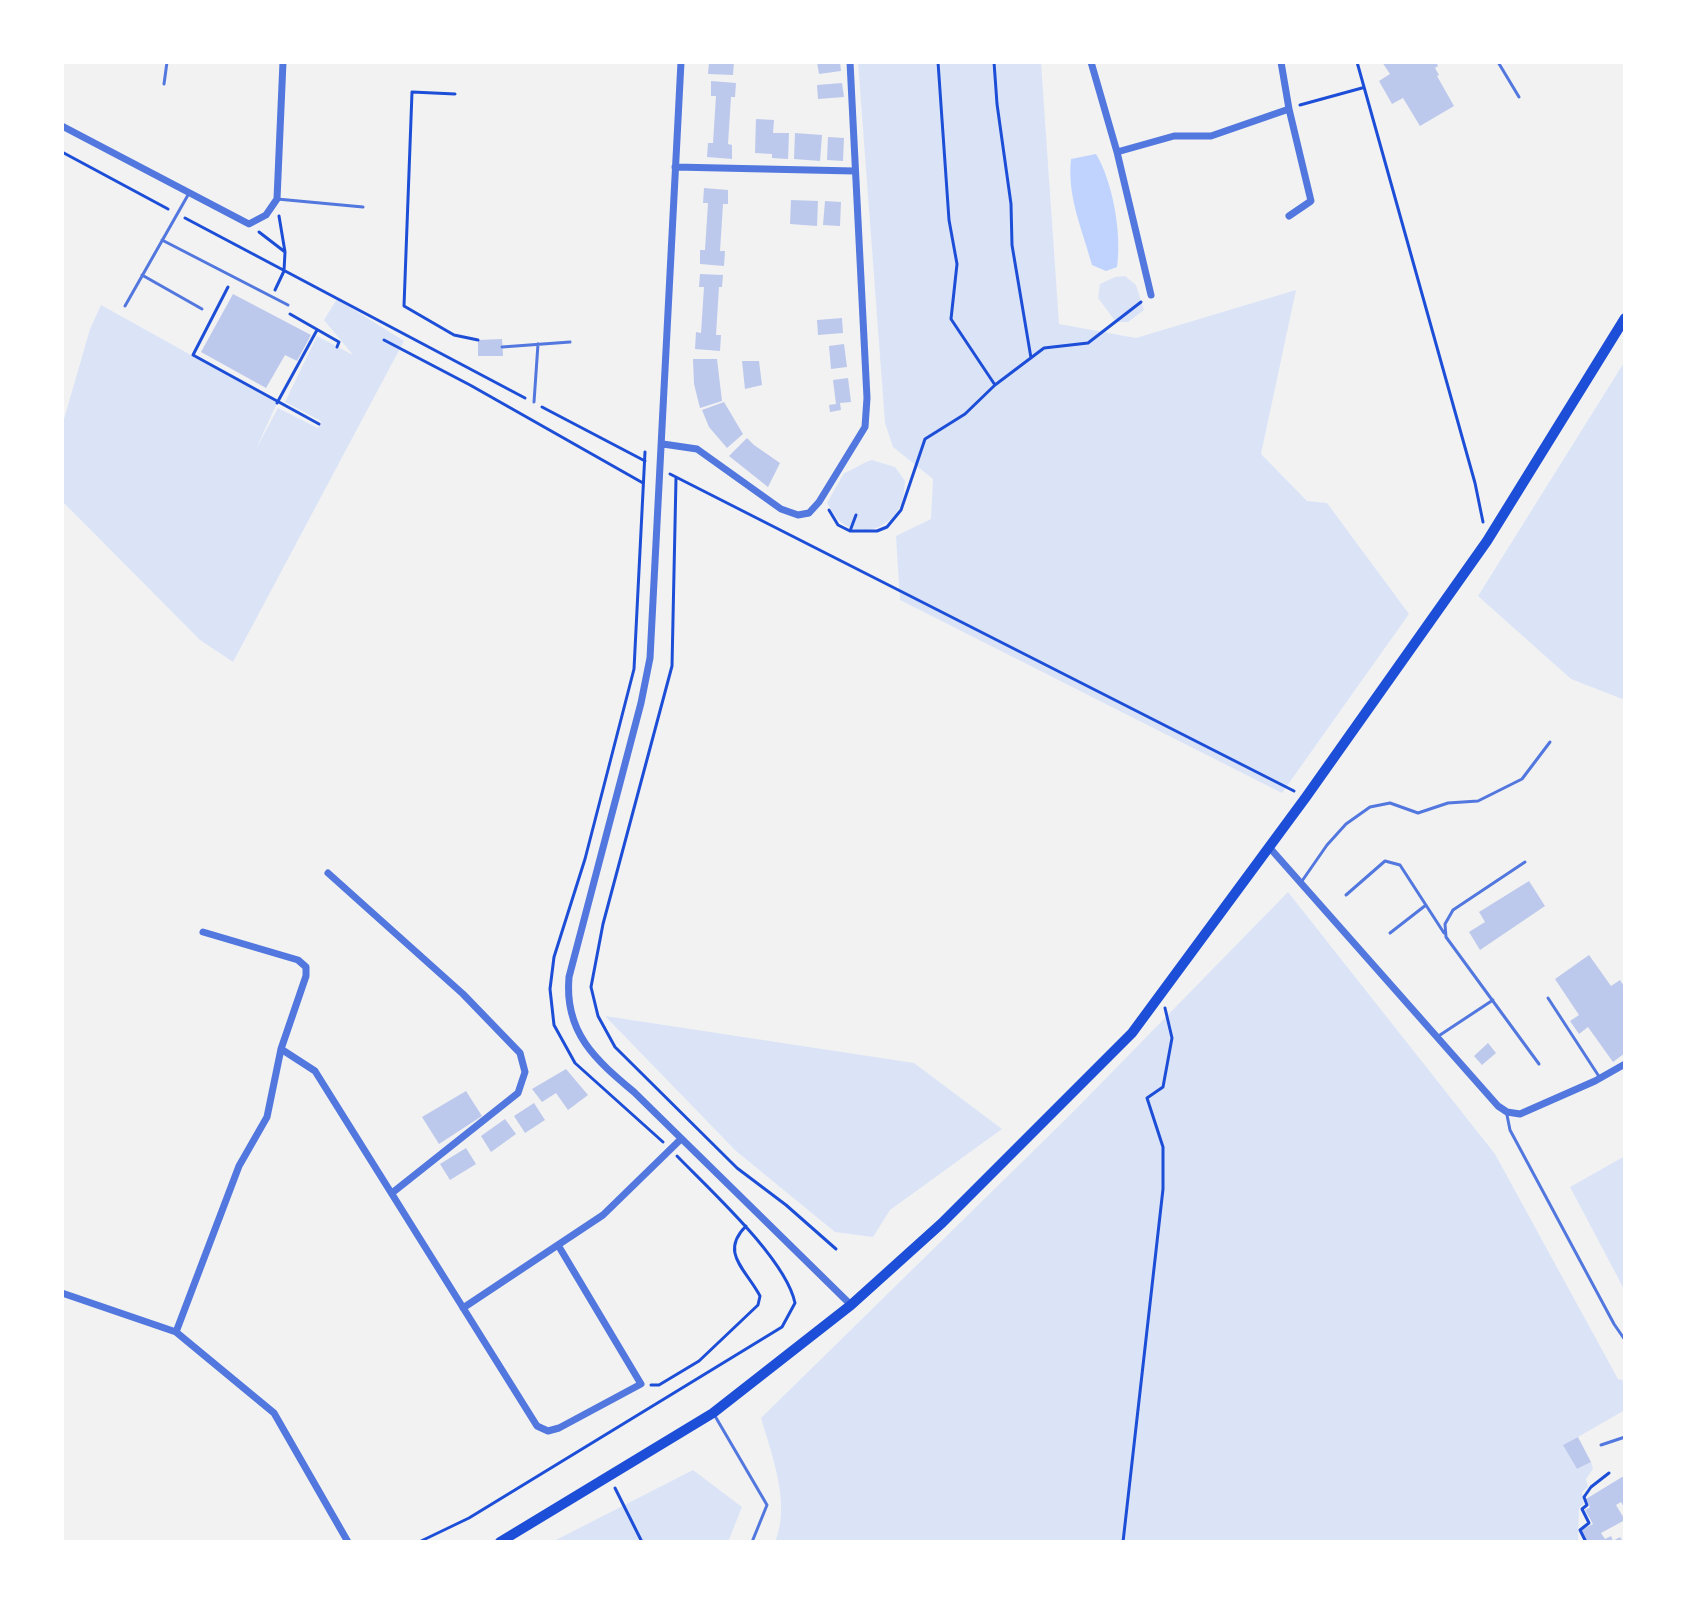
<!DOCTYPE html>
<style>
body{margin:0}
#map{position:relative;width:1687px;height:1604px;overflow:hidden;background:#f2f2f2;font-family:Cabin,sans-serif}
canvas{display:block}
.frame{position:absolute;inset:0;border:64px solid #fff;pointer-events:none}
</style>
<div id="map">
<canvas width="1687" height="1604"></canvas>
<div class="frame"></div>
</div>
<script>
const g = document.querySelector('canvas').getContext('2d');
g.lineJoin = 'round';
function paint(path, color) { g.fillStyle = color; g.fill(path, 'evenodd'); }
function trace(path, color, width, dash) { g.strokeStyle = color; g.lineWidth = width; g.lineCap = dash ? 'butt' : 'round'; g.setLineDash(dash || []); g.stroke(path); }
paint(new Path2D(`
 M858,62H1041L1059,324L1136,338L1296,290L1261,454L1307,501L1327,503L1409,614L1282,793L900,600L896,536L931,519L933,479L893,447L885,423Z
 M1125,276L1136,285L1144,310L1128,322H1116L1098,298L1100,284L1115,277Z
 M337,299L404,341L233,662L200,640L62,501V426L90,329L101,305L277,403L256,449L278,408L318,428L321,421L285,402L317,336L353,355L324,320Z
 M1625,361V700L1571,679L1478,596Z
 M872,460L895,467L905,481C904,490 904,499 900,506C890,528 862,538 842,523C835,518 832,510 827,503L844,473C852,471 861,463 872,460Z
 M1288,892L1495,1154L1618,1379L1625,1381V1410L1564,1445L1577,1469L1591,1462L1593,1469L1586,1479L1588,1487L1582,1492L1584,1503L1579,1508L1578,1541L775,1542C791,1504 772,1456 761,1418L1074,1111Z
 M605,1016L914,1063L1002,1129L890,1210L873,1237L835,1232L736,1151Z
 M1625,1156V1291L1570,1187Z
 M693,1470L742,1507L728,1542H552Z`), '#dbe4f7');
paint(new Path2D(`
 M1096,154C1113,182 1122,235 1117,267L1106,271L1092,265C1082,228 1067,197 1071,159Z`), '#bfd3fe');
paint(new Path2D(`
 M709,62H734L733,75L708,74Z
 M817,62H840L841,71L819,74Z
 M1382,62H1436L1438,66L1435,68L1439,75L1437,76L1454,106L1420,126L1403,98L1392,104L1379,81L1390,74Z
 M711,81L736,83L735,97H731L728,144L732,145V159L707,157L708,143H713L716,96H711Z
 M842,83L844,97L818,99L817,85Z
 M756,119L774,120L773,133H789L788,159L772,158V154L755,153Z
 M795,133L822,135L820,161L794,159Z
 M828,137L844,138L843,161L827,160Z
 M704,188L728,190V204H723L720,251H725L724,266L700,264V250H705L708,203H703Z
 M791,200L818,201L817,226L790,224Z
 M825,201L841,202L840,226L823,225Z
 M700,274L723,275L722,287H719L716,335H721L720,351L695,349L696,332L701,333L704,287H699Z
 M233,294L311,335L297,361L285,355L266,388L201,352Z
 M842,318L843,333L818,335L817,320Z
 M502,339L503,356H478V340Z
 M844,344L847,367L831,369L829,346Z
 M693,359H717L722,401L700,408L694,384Z
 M742,361H759L762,385L745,389Z
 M848,378L851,402L840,403L841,410L830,412L829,405L836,404L833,380Z
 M724,402L743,434L727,448L709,427L702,410Z
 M747,438L754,445L780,463L768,487L729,456Z
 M1529,881L1545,906L1480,950L1469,932L1485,922L1479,912Z
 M1589,955L1611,986L1620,980L1625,988V1053L1613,1062L1588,1027L1579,1034L1570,1021L1579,1015L1555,979Z
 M1488,1043L1496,1053L1482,1065L1474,1056Z
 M566,1069L588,1095L568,1110L556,1093L542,1102L532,1089Z
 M466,1091L482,1116L439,1144L422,1117Z
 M534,1103L545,1120L525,1133L514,1116Z
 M505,1119L516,1134L491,1152L481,1136Z
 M466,1148L476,1164L450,1180L440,1164Z
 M1578,1437L1591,1462L1577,1469L1563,1445Z
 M1622,1477H1625V1509L1621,1502L1616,1505L1625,1520L1601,1533L1605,1539L1611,1536L1613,1541L1620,1537L1623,1542H1587L1581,1530L1593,1524L1585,1510L1590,1507L1586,1499Z`), '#bdc9ec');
trace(new Path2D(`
 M994,62L997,104L1011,204L1012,245L1031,358
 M1357,62L1475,483L1483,522
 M455,94L412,92L404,306L454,335L478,340
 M1300,105L1362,88
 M62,152L168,209
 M279,216L285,252
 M185,218L525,398
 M259,232L285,252L284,271L275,290
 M228,287L193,355L319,424
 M290,314L339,342L337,347
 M384,340L470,385L643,483
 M995,385L1044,348L1088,343L1141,302
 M277,403L317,330
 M542,407L645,461
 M645,452L634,669L585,859L554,957L550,989L554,1025L575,1063L663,1142
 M670,474L1294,791
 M676,478L672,666L603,924L591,987L598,1016L615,1047L737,1168L786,1205L836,1249
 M829,510L838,525L850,531H877L887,527L901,510L925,439L965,414L995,385L951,319L957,264L949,220L938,62
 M850,531L856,515
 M651,1385H659L699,1361L758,1305L760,1296C746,1269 719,1253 746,1226
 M615,1488L642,1542
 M1625,1536V1540
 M419,1542L469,1518L782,1327L795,1303C786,1259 710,1190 677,1156
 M1123,1542L1163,1189V1147L1147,1098L1163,1087L1172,1038L1165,1008
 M1586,1542L1580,1530L1589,1523L1582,1509L1587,1505L1584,1497L1591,1487L1609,1473`), '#1d4ed8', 3);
trace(new Path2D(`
 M1498,62L1519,97
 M164,84L167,62
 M277,199L363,207
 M162,240L288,305
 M142,275L202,309
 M125,306L188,195
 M502,347L570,342
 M534,402L538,344
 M1525,862L1453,910L1445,924L1446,937L1539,1064
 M1302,881L1327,845L1346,824L1370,807L1390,803L1418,813L1448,803L1478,801L1522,779L1550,742
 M1346,895L1385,861L1400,865L1444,933
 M1390,933L1426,905
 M1548,998L1600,1078
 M1437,1037L1493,1000
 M1507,1115L1510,1130L1614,1324L1625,1340
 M715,1416L767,1505L752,1542
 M1601,1445L1625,1437`), '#5277de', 3);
trace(new Path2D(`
 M681,62L650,658L641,703L569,977C564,1033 596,1060 634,1092L851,1305
 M1091,62L1117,152L1151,295
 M1289,109L1311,201L1289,216
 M62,126L249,224L266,215L277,199L283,62
 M1117,152L1174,136H1211L1289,109L1281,62
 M675,167L854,171
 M663,444L697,449L781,509L798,515L809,513L819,502L865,427L867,398L850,62
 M1269,847L1498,1106L1507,1112L1520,1114L1595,1081L1625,1064
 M328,873L463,994L520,1053L525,1072L518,1093L392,1193
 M281,1049L315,1071L537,1426L548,1431L559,1428L641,1384L558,1245
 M62,1293L176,1332L274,1413L348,1542
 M463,1308L603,1215L681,1139
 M176,1332L239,1166L267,1117L281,1049L306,976V967L298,960L203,932`), '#5277de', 7);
trace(new Path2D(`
 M500,1542L713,1413L851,1305L942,1223L1132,1033L1306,797L1487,541L1625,318`), '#1d4ed8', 10);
</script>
